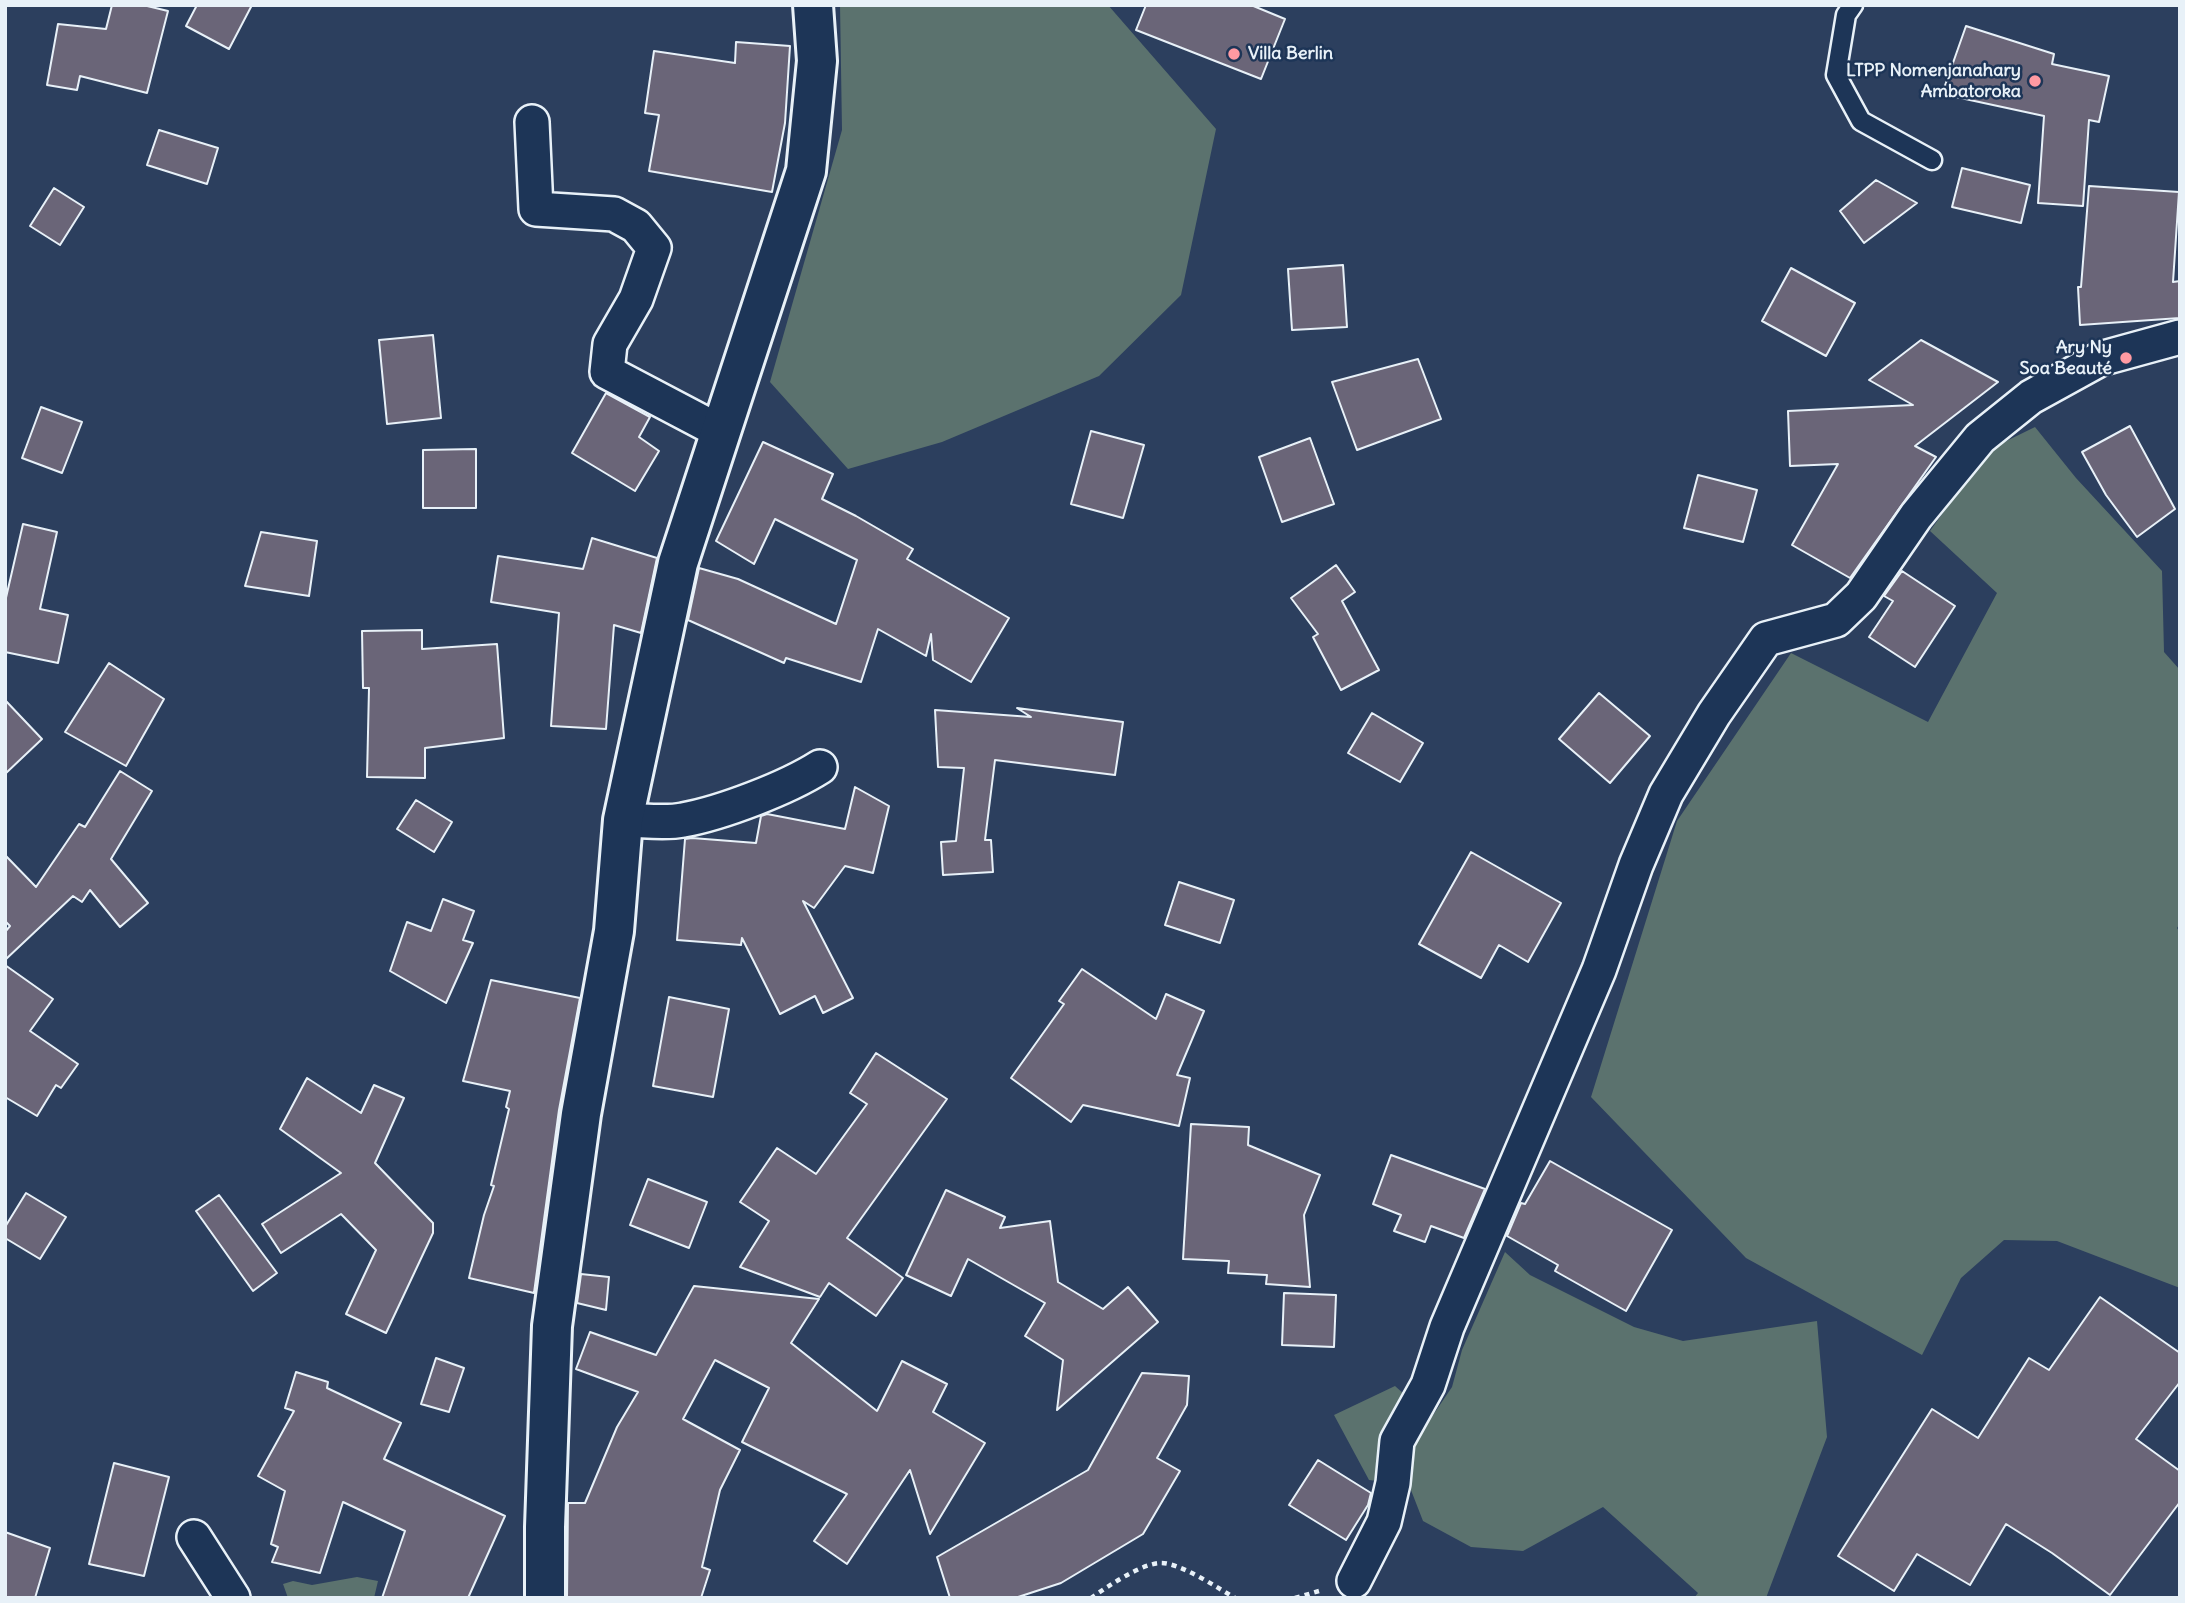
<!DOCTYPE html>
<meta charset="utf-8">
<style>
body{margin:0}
#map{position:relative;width:2185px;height:1603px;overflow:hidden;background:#2c3f5e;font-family:Delius,sans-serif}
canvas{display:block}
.frame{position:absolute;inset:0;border:7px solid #e8f1f8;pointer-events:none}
</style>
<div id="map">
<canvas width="2185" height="1603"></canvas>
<div class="frame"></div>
</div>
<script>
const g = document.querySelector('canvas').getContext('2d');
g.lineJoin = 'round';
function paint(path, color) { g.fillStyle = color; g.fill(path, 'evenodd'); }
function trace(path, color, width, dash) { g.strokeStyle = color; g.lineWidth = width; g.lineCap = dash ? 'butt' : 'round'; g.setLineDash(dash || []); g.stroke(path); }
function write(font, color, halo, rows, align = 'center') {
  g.font = font + ' Delius,sans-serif'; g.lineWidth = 5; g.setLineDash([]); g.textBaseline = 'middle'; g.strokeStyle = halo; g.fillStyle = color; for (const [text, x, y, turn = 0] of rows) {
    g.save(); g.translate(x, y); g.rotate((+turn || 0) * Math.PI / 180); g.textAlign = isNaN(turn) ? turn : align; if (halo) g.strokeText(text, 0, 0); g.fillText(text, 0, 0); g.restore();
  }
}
paint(new Path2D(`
 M840,5H1108L1216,129L1181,295L1099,376L942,442L848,469L770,382L842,130Z
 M2035,427L2076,478L2162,571L2164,652L2180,670V923L2177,928L2180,933V1288L2057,1241L2004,1240L1961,1278L1922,1355L1746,1258L1591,1097L1677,821L1791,653L1928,722L1997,593L1930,531L1988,450Z
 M1505,1252L1530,1275L1634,1327L1683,1341L1817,1321L1827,1437L1766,1598H1694L1698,1593L1603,1507L1523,1551L1471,1547L1423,1521L1409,1485L1369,1480L1334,1415L1395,1386L1431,1418L1452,1387L1462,1350Z
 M357,1577L378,1581L374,1598H288L283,1584L293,1581L312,1585Z`), '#5b726e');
const building = new Path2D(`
 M112,5H143L168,11L147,93L80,76L77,90L47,85L58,24L106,29Z
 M197,5H252L229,49L186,26Z
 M1146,5H1251L1285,19L1261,79L1136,30Z
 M1966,26L2054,54L2052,64L2109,76L2099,122L2089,120L2083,206L2038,203L2044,116L1942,94Z
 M736,42L790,46L785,123L772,192L649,171L659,115L645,113L654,51L735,63Z
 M159,130L218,148L207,184L147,165Z
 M1962,168L2030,185L2021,223L1952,207Z
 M1876,180L1917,203L1864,243L1840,211Z
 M2089,186L2179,192L2173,282L2180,281V318L2080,325L2078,287H2081Z
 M54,188L84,207L60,245L30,226Z
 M1343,265L1347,327L1292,330L1288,269Z
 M1791,268L1855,303L1826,356L1762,321Z
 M433,335L441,418L387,424L379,340Z
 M1921,340L1998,382L1915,446L1936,457L1850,578L1792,545L1838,464L1790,466L1788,411L1913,405L1869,380Z
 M1418,359L1441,419L1357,450L1332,382Z
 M606,393L650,417L639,437L659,451L635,491L572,453Z
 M41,407L82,422L62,473L22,458Z
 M2130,426L2175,509L2137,537L2106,495L2082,452Z
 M1091,431L1144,445L1123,518L1071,504Z
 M1310,438L1334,504L1282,522L1259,457Z
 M763,442L833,474L822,499L856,516L913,549L907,559L1009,618L971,682L933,660L931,634L926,656L878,629L861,682L786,658L784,663L688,620L699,568L738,579L836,624L857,560L775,519L754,564L716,541Z
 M476,449V508H423V450Z
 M1698,475L1757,490L1743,542L1684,528Z
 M23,524L57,532L40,609L68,615L58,663L5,652V602Z
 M261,532L317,541L309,596L245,586Z
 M592,538L657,558L641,633L614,625L606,729L551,726L559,613L491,602L498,556L583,569Z
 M1336,565L1355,592L1342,601L1379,670L1341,690L1313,637L1318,634L1291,598Z
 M1902,571L1955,606L1915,667L1869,637L1893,601L1884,596Z
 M422,630V649L497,644L504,738L425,748V778L367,777L369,688H363L362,631Z
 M109,663L164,699L126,766L65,732Z
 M1599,693L1650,736L1610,783L1559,739Z
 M5,700L42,739L5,774Z
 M1017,708L1123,722L1115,775L995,760L985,840H991L993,872L943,875L941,842L956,841L964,768L938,767L935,710L1031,717Z
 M1372,713L1423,743L1400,782L1348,753Z
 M120,771L152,791L111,859L148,903L120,927L90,890L82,902L73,896L5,960V932L10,926L5,921V855L36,887L79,824L85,827Z
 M855,787L889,806L873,873L845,866L814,908L803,901L853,998L823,1013L815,996L780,1014L742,938L741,945L677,940L685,839L692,838L756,843L761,816L767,814L845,829Z
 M416,800L452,822L434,852L397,829Z
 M1471,852L1561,903L1528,962L1499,945L1481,978L1419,944Z
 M1179,882L1234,900L1220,943L1165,925Z
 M443,899L474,911L463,940L473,943L446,1003L390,971L407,922L431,931Z
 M5,965L53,999L30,1031L78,1064L61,1088L56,1085L37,1116L5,1097Z
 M1082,969L1156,1019L1166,994L1204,1011L1177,1075L1190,1078L1179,1126L1083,1105L1071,1122L1011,1078L1064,1004L1059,1001Z
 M491,980L580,998L559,1110L534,1293L469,1278L484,1215L494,1186L491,1185L509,1109L506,1107L510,1091L463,1081Z
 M669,997L729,1009L713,1097L653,1086Z
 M876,1053L947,1099L847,1238L903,1278L876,1316L829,1283L820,1297L740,1267L769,1221L740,1202L777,1148L816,1174L867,1104L850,1093Z
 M307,1078L361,1113L374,1085L404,1098L375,1163L433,1223V1233L386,1333L346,1314L376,1250L341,1214L281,1253L262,1224L341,1173L280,1129Z
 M1191,1124L1249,1127L1248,1145L1320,1175L1304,1215L1310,1287L1266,1284L1267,1275L1228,1273L1229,1261L1183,1259Z
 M1391,1155L1485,1189L1464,1238L1431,1226L1425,1242L1394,1231L1401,1215L1373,1204Z
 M1550,1161L1672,1230L1626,1311L1555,1271L1558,1265L1507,1236L1521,1203L1525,1204Z
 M648,1179L707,1202L689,1248L630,1225Z
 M946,1190L1005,1217L1000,1228L1050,1221L1058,1282L1103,1309L1128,1287L1158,1322L1057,1410L1063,1360L1025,1336L1045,1303L968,1259L951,1296L906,1275Z
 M26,1193L66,1217L40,1259L5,1238V1227Z
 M219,1195L277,1273L253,1291L196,1211Z
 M581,1274L609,1277L606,1310L577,1303Z
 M694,1286L819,1299L791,1343L877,1411L902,1361L947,1384L933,1412L985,1443L930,1534L910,1470L847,1564L814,1541L847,1494L742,1442L769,1388L715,1360L683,1419L740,1450L720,1490L702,1567L710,1570L701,1598H567L568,1503H585L617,1427L638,1392L576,1369L590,1332L656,1355Z
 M1284,1293L1336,1295L1334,1347L1282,1345Z
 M2100,1297L2180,1353V1382L2136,1439L2180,1471V1502L2110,1595L2052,1553L2006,1524L1970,1585L1917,1554L1894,1591L1838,1556L1932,1409L1978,1438L2029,1358L2049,1370Z
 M436,1358L464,1368L449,1412L421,1404Z
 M296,1372L328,1382L327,1388L401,1423L384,1459L505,1516L468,1598H382L405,1531L343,1502L320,1573L272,1562L278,1547L271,1544L285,1491L258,1476L294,1411L285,1408Z
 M1142,1373L1189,1376L1187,1405L1157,1458L1180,1471L1143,1534L1061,1583L1015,1598H950L937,1557L1088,1470Z
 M1318,1460L1371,1493L1368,1505L1346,1540L1289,1505Z
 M114,1463L169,1477L144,1576L89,1564Z
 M5,1532L50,1548L35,1598H5Z`);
paint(building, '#6a6578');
trace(building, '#e8f1f8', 2);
const service = new Path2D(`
 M1853,5L1846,15L1836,75L1861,121L1932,160`);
const minor = new Path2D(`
 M532,122L536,209L614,214L636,226L654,248L636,299L610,344L607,372L721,432
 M623,820C642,820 664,824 683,820C722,813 787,788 820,767
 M194,1537L233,1598
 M1354,1581L1384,1522L1393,1483L1397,1441L1428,1385L1447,1327L1599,970L1636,865L1666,794L1714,714L1766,639L1836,620L1861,596L1916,516L1980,438L2031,397L2100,359L2180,337`);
const tertiary = new Path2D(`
 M545,1598V1527L552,1326L581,1114L614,931L623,820L678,563L806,171L817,61L813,5`);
trace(service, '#e8f1f8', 23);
trace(minor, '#e8f1f8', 38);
trace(tertiary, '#e8f1f8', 44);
trace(new Path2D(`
 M1091,1598C1107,1587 1140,1564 1160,1563C1179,1562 1218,1588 1235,1598
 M1295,1598L1319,1591`), '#e8f1f8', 4.5, [5, 5]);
trace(service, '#1d3557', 18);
trace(minor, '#1d3557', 33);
trace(tertiary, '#1d3557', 38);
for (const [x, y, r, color] of [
 [1234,54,7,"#ff9aa2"],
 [2035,81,7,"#ff9aa2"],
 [2126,358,7,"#ff9aa2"]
]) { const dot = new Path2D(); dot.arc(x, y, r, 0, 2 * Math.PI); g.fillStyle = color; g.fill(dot); trace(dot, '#1d3557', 2.5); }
write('bold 18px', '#e8f1f8', '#1d3557', [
 ["Villa Berlin",1248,54,"left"],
 ["LTPP Nomenjanahary",2021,71],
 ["Ambatoroka",2021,92],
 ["Ary Ny",2112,348],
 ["Soa Beauté",2112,369]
], 'right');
</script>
